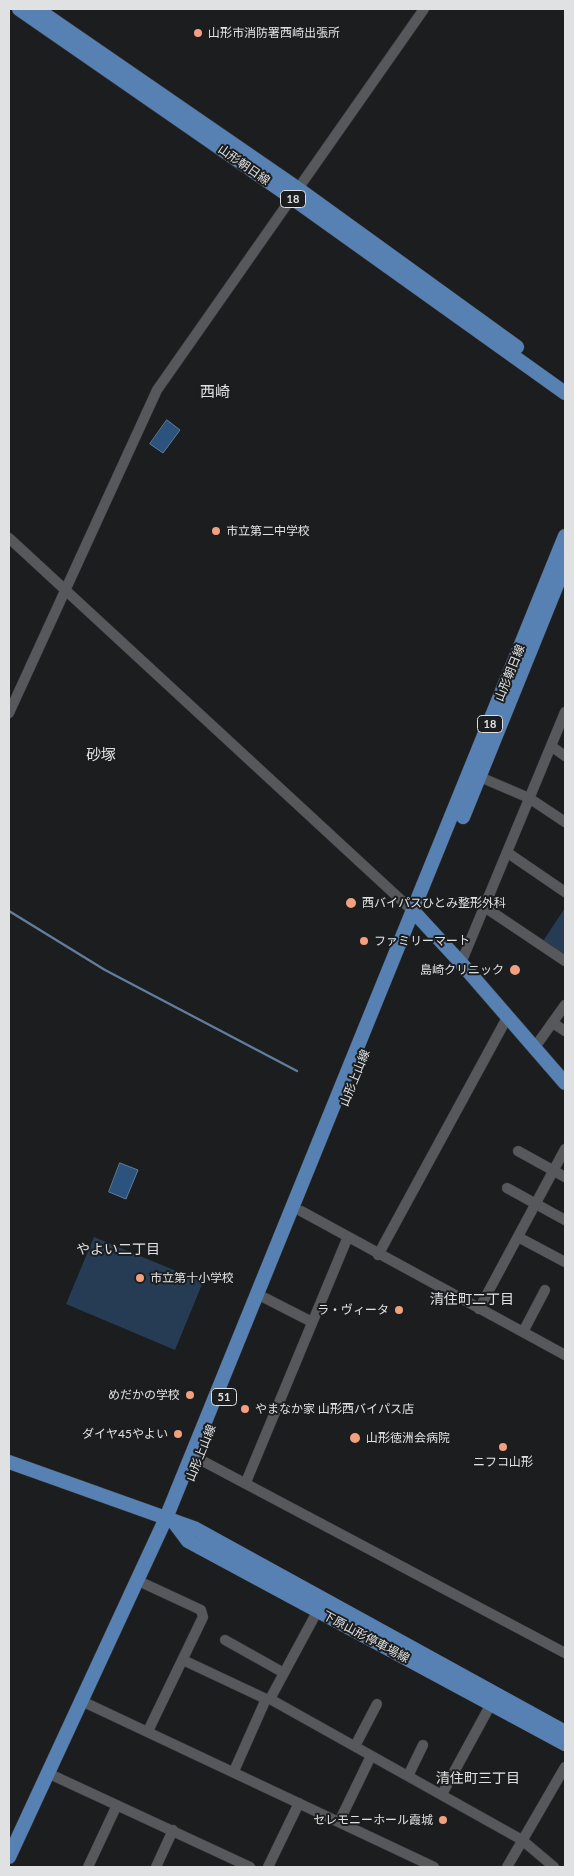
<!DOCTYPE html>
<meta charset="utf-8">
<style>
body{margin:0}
#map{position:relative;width:574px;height:1876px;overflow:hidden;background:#1b1d1f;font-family:Lato,sans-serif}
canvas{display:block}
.frame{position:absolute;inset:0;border:10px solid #e0e1e2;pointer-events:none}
</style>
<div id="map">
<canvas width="574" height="1876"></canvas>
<div class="frame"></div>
</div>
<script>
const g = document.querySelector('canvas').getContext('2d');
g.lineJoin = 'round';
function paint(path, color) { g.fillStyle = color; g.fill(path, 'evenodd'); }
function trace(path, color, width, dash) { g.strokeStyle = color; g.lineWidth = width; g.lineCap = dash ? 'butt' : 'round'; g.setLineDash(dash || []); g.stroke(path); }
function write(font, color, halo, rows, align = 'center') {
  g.font = font + ' Lato,"Noto Sans JP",sans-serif'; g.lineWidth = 4; g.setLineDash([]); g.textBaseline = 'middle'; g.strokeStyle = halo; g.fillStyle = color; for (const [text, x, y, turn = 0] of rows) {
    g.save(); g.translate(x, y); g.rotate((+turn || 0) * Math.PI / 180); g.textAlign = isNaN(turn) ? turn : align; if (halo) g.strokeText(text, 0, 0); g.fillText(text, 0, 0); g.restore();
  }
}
paint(new Path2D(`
 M565,908V957L543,941Z
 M94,1237L203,1282L175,1350L66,1304Z`), '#263b54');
const water = new Path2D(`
 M167,420L180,430L163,453L150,444Z
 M120,1163L138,1170L126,1199L109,1192Z`);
paint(water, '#2c527e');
trace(water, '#627d9c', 1);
trace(new Path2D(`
 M9,911L105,970L297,1071`), '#627d9c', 2.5);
const minor = new Path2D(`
 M9,538L414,912
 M9,713L157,390L424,9
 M551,746L565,756
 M473,774L529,798L565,822
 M508,853L565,892
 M486,908L565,961
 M461,963L565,712
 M553,1023L565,1031
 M535,1047L565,1005
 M518,1151L565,1177
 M507,1188L565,1220
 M301,1211L565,1355
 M518,1237L565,1262
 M378,1255L508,1016
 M265,1298L312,1322
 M479,1309L565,1149
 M523,1332L545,1290
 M199,1459L565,1653
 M246,1482L347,1239
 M145,1584L201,1610L203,1617L148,1731
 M225,1640L284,1673
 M183,1660L266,1699H270L522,1840L554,1867
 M270,1699L318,1610
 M88,1704L434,1867
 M355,1746L377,1704
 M234,1771L266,1699
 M54,1776L250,1867
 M408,1776L423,1745
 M442,1794L491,1704
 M339,1822L371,1756
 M88,1867L117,1805
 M156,1867L173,1830
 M268,1867L299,1803
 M507,1867L565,1767`);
const major = new Path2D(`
 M19,9L292,198L565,393
 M37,9L297,188L517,347
 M463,817L565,565
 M414,912L461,963L565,1083
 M9,1462L194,1528L565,1732
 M173,1521L188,1541L565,1744
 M9,1857L166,1518L565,536`);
trace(minor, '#363739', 11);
trace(major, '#363739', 15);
trace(minor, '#56585b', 10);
trace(major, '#5781b3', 14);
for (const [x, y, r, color] of [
 [198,33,5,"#f2a17e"],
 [216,531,5,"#f2a17e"],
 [351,903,6,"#f2a17e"],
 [364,941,5,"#f2a17e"],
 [515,970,6,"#f2a17e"],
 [140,1278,5,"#f2a17e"],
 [399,1310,5,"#f2a17e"],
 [190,1395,5,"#f2a17e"],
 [245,1409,5,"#f2a17e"],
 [178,1434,5,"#f2a17e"],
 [355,1438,6,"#f2a17e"],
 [503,1447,5,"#f2a17e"],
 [443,1820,5,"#f2a17e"]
]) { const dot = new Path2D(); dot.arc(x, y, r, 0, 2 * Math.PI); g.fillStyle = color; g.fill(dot); trace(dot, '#1b1d1f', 2); }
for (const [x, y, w] of [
 [293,199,25],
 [490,724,25],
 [224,1397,25]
]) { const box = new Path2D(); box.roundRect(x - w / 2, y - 8.5, w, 17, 4); g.fillStyle = '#1b1d1f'; g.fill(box); trace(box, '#e0e1e2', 1); }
write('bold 11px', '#e0e1e2', null, [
 ["18",293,199],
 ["18",490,724],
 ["51",224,1397]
]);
write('12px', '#e0e1e2', '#1b1d1f', [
 ["山形市消防署西崎出張所",208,33],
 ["市立第二中学校",226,531],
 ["西バイパスひとみ整形外科",362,903],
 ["ファミリーマート",374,941],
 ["島崎クリニック",504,970,"right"],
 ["市立第十小学校",150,1278],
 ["ラ・ヴィータ",389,1310,"right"],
 ["めだかの学校",180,1395,"right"],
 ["やまなか家 山形西バイパス店",255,1409],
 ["ダイヤ45やよい",168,1434,"right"],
 ["山形徳洲会病院",366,1438],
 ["ニフコ山形",503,1462,"center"],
 ["セレモニーホール霞城",433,1820,"right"]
], 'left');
write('12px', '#e0e1e2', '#1b1d1f', [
 ["山形朝日線",244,165,35],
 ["山形朝日線",510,673,-68],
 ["山形上山線",355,1078,-68],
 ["山形上山線",201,1453,-68],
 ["下原山形停車場線",366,1637,28]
]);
write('14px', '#e0e1e2', '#1b1d1f', [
 ["やよい二丁目",118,1249],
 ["清住町二丁目",472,1299],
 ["清住町三丁目",478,1778]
]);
write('15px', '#e0e1e2', '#1b1d1f', [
 ["西崎",215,392],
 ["砂塚",101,755]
]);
</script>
